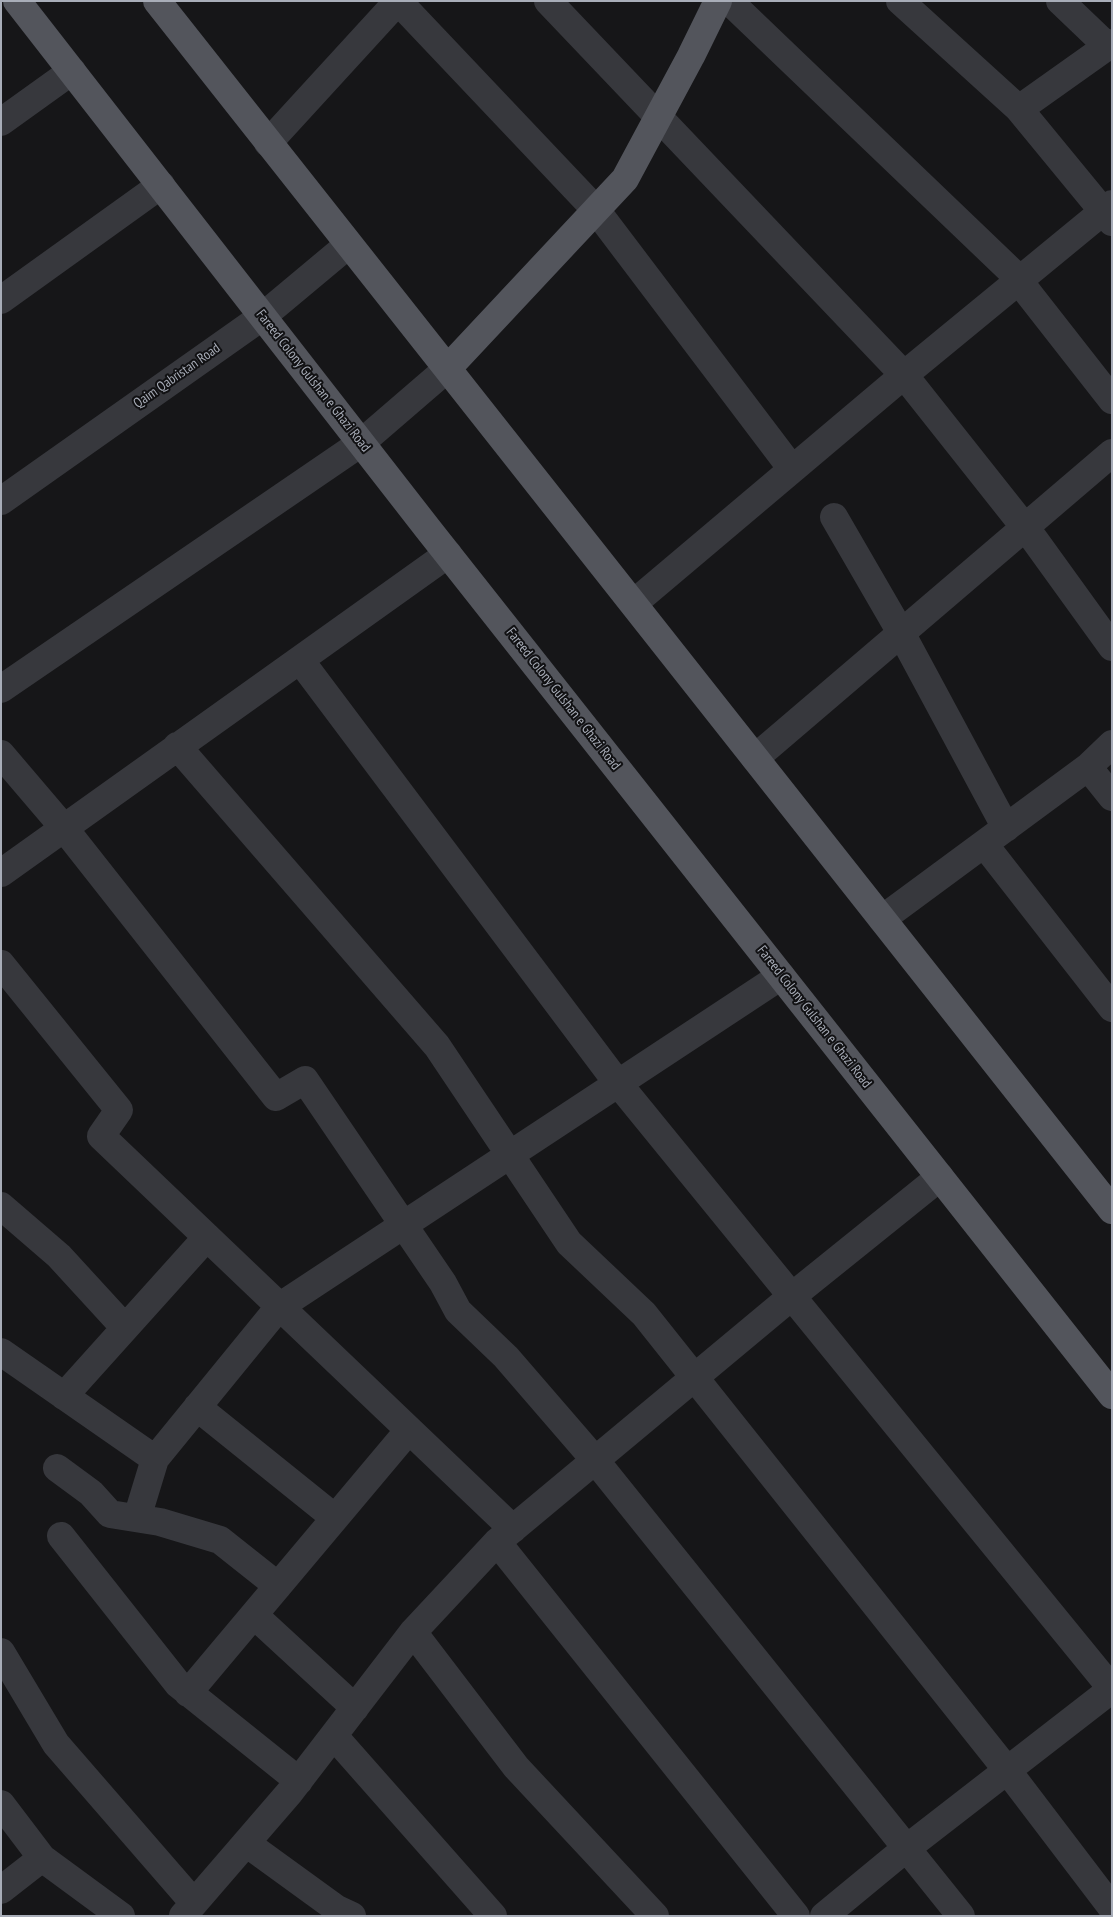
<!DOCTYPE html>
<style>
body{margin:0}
#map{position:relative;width:1113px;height:1917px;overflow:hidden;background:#161618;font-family:"PT Sans Narrow",sans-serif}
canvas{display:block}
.frame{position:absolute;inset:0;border:2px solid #a8adb8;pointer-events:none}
</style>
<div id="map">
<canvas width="1113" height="1917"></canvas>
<div class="frame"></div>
</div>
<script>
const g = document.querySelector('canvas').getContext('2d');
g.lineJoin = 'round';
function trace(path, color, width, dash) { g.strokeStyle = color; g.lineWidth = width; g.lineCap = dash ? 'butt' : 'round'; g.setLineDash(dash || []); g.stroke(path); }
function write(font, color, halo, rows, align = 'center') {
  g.font = font + ' "PT Sans Narrow",sans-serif'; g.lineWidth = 4; g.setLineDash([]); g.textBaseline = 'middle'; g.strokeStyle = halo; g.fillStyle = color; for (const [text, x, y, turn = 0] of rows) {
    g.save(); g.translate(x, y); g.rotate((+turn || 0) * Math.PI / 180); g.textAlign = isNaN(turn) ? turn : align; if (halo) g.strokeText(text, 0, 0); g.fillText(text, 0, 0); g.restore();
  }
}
trace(new Path2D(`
 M398,1L596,210L792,469
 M548,1L904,375L1034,539L1112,647
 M729,1L1011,271L1112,400
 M900,1L1019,109L1112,222
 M1060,1L1106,45
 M1019,109L1112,43
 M1,122L72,71
 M268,143L398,1
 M1,300L161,185
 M1,501L263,316L348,245
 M834,517L900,631L1006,828
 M634,603L904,375L1112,204
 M300,660L613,1077L1112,1689
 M1,689L361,443L448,368
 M177,746L437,1046L569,1243L644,1314L1007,1770L1112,1908
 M1,754L64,828L276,1097L305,1080L443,1283L458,1311L506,1357L595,1460L961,1916
 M755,758L1112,453
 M1088,767L1112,797
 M984,844L1112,1008
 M1,873L448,554
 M882,919L1088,767L1112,744
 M1,964L119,1110L101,1136L513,1529
 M1,1206L59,1256L125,1328
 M1,1352L155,1459
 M64,1396L207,1237
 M197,1407L335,1518
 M57,1468L91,1493L110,1514L160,1522L220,1540L278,1586
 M137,1518L155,1459L279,1307L781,976
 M61,1536L178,1684L299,1781
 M497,1542L796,1916
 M254,1615L355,1708
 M413,1632L516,1767L655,1916
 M1,1652L56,1744L194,1903
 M188,1693L409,1430
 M334,1736L493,1916
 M1,1804L42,1858
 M246,1843L337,1909L352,1916
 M1,1890L42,1858L121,1916
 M183,1916L290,1792L413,1632L497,1542L791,1297L940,1177
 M824,1916L898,1855L1112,1689`), '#37383d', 28);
trace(new Path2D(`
 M17,1L428,529L1112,1395
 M157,1L1112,1210
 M448,368L625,179L691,56L718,1`), '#53555c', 28);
write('14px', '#a8adb8', '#111113', [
 ["Qaim Qabristan Road",177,376,-35],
 ["Fareed Colony Gulshan e Ghazi Road",313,381,52],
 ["Fareed Colony Gulshan e Ghazi Road",563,699,52],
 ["Fareed Colony Gulshan e Ghazi Road",814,1017,52]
]);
</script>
